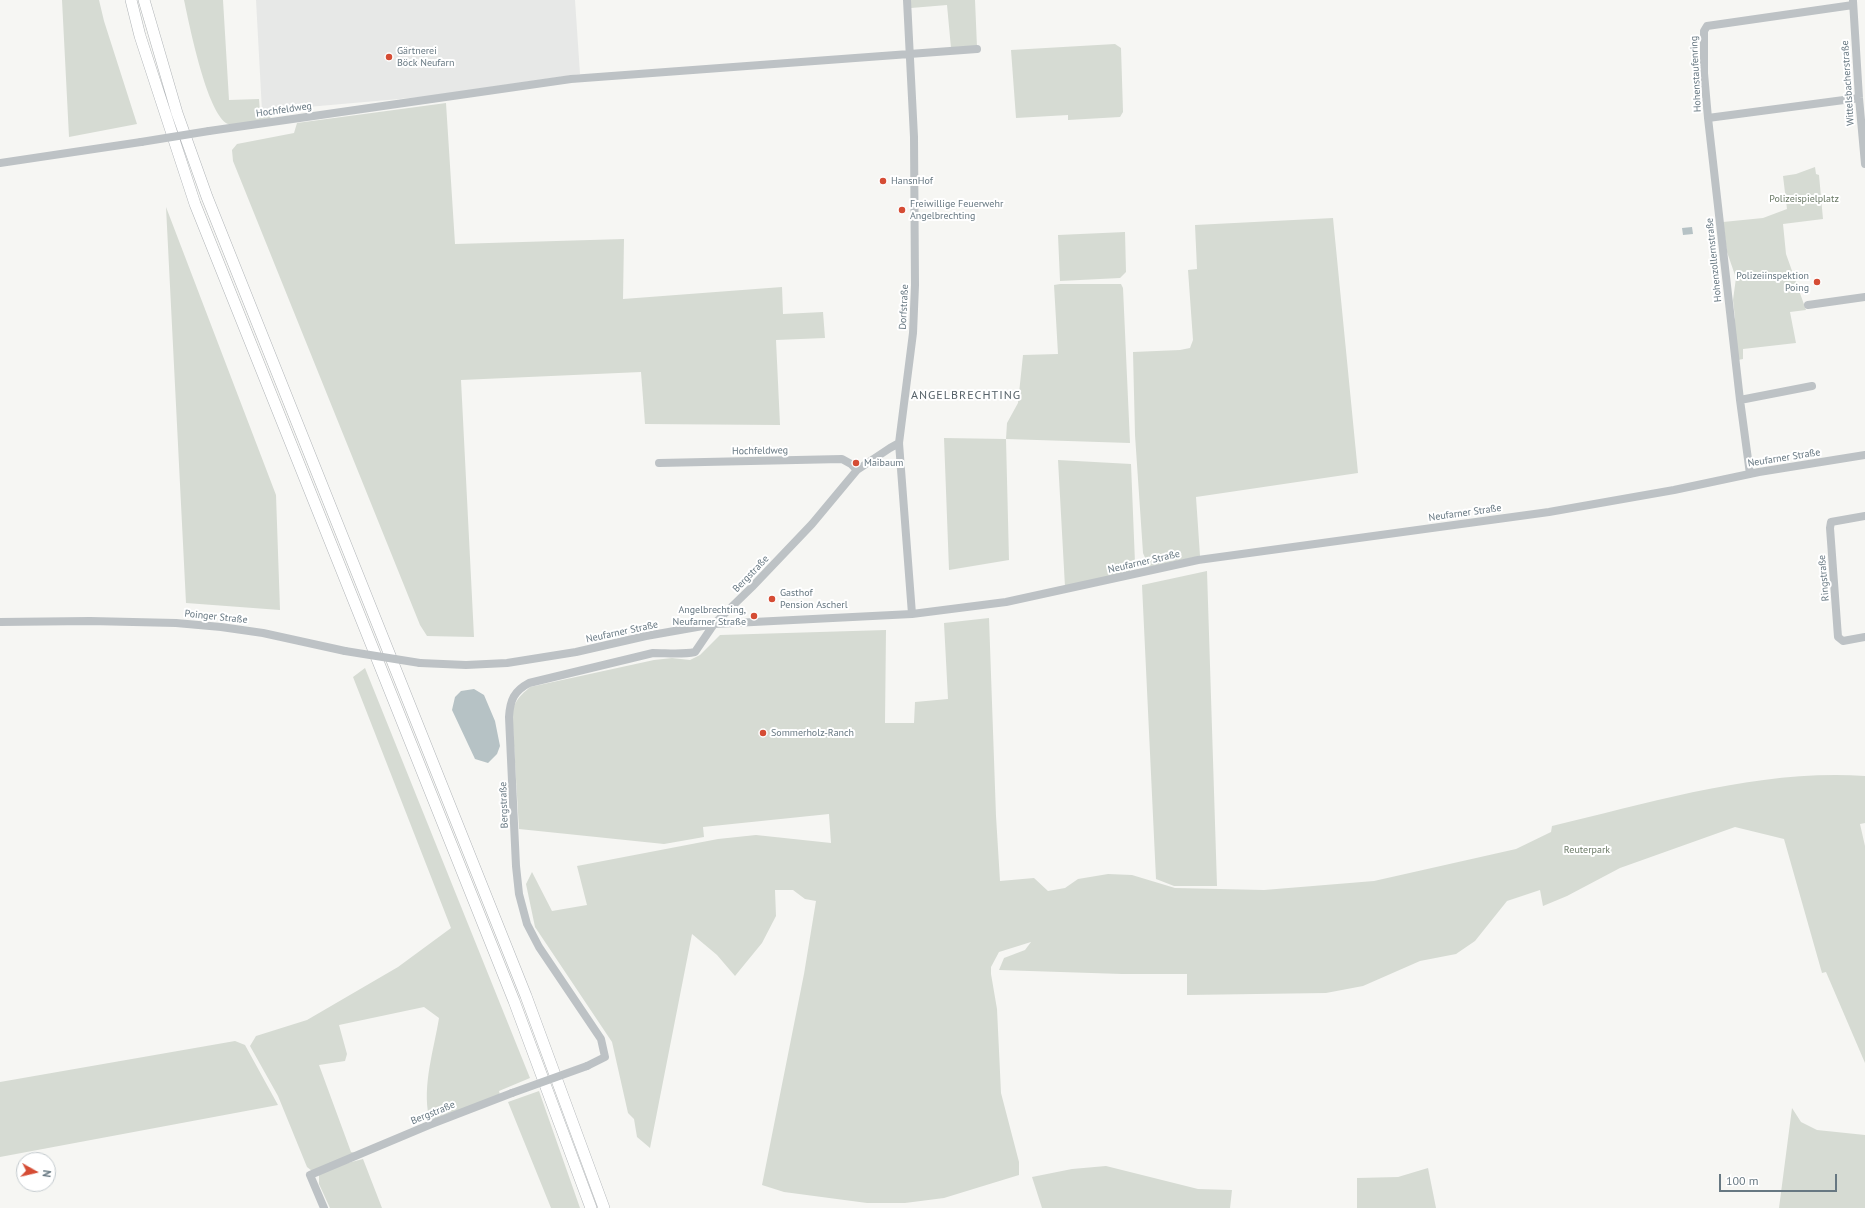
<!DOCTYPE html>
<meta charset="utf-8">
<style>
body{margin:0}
#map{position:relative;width:1865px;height:1208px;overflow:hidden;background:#f6f6f3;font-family:"PT Sans",sans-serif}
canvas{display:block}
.north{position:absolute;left:16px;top:1152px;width:40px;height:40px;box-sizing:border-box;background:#fff;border:1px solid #c2c9cd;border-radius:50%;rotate:98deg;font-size:11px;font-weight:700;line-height:16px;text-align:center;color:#677882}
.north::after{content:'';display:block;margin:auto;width:14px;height:18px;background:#d54c34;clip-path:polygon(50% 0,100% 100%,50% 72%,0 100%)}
.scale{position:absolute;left:1719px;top:1174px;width:118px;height:18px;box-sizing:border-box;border:2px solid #677882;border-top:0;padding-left:5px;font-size:12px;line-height:14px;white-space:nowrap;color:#677882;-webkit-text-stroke:3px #fff;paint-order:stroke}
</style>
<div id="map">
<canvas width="1865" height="1208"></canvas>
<div class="north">N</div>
<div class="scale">100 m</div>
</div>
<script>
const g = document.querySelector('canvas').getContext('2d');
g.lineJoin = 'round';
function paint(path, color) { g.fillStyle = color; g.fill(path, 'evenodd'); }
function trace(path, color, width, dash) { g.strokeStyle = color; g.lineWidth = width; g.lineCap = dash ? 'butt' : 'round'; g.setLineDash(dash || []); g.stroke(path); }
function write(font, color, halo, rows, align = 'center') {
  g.font = font + ' "PT Sans",sans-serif'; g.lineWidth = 4; g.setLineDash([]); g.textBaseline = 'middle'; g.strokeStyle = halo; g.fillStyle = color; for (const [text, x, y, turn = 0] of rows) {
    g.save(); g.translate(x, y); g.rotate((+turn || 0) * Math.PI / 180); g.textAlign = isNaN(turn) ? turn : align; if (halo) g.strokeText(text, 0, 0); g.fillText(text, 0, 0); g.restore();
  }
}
paint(new Path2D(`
 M256,0H575L580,74L422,97L262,111Z`), '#e7e8e7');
paint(new Path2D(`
 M62,0H99L104,21L137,124L69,137Z
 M184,0H223L229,100L259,99L260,112H271L270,120C258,122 239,129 228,124C207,115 189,23 184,0Z
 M910,0H975L977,47L951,48L947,5L911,8Z
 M1115,44L1121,48L1123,112L1120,117L1068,120V115L1016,118L1011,50Z
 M446,103L455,244L624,239L623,299L782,287L783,314L823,312L825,338L776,340L780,425L645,424L641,372L461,380L474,637L427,636L420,625L233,161L232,150L237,144L294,133L297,123Z
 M1815,167L1816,174L1819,175L1823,219L1783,224L1786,254L1806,310L1790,312L1796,343L1743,349V359L1738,360L1733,321L1735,318L1733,300L1736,278L1727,252L1723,222L1763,218L1787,209L1783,176L1796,174Z
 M166,207L276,495L280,610L186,603Z
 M1333,218L1358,473L1196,497L1200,556L1149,567L1143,553L1135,435L1133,352L1180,350L1190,348L1193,340L1188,270L1197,269L1195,225Z
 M1125,232L1126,272L1120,278L1060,281L1058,235Z
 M1060,284H1121L1123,288L1130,443L1006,439L1009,560L949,570L944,438L1006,439L1007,423L1018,403L1023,355L1058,354L1054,285Z
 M1058,460L1131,464L1135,563L1129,572L1065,587Z
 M1207,571L1217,886H1174L1156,879L1142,585Z
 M989,618L996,816L1000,881L1034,878L1048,891L1065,888L1078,879L1108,874L1132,875L1175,888L1264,890L1374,881L1516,849L1551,832L1552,826C1654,802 1759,769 1865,776V823L1860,824L1865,846V1063L1826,972L1822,973L1784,839L1735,827L1620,868L1567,896L1543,906L1540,890L1507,901L1475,941L1456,954L1420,961L1363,986L1326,993L1187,995V974H1122L999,970L1004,958L1025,950L1031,942L999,952L991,967V974L997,1009L1001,1093L1019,1162V1175L944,1198L905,1203H867L784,1192L762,1185L804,974L816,901L805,899L793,890H775L776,916L762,943L735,976L717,955L692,934L650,1148L637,1137L634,1119L628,1113L612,1042L535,927L526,884L532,872L552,911L587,905L577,866L718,839L756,835L831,843L829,814L703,827L704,837L664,844L519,829L512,712C515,700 521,695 530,687L654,660L672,658L690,660L700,655L720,635L886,630L885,723H914L915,702L948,699L944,623Z
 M365,668L530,1078L499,1091L500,1095L436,1121L429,1117C422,1086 434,1049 439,1018L424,1007L339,1025L347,1054L345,1061L319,1065L351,1152L356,1153L312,1171L307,1167L278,1096L250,1046L256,1036L307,1020L398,967L451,928L353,677Z
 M235,1041L245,1045L278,1105L0,1157V1082Z
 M539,1091L580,1208H551L508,1102Z
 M1792,1108L1801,1122L1817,1130L1865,1135V1208H1779Z
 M363,1159L382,1208H330L319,1184V1174L332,1167Z
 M1106,1166L1198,1189L1232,1190L1230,1208H1042L1032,1177L1072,1169Z
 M1428,1168L1436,1208H1357V1178L1398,1177Z`), '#d6dbd3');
paint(new Path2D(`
 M1692,227L1693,234L1683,235L1682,228Z
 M474,689L484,695L495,721L500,746L497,754L488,763L475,759L452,710L455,697L461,691Z`), '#b6c2c5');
const highway = new Path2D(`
 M131,0L140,36L195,204L514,1001L591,1208
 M144,0L177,113L207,197L526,996L604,1208`);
trace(highway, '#b1b5b8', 12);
trace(new Path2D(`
 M907,0L914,137L915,285L913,333L899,443L912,614
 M1853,1L1859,98L1865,164
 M1853,5L1707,26L1704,31V73L1708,118L1859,98
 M1708,118L1740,400L1750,474
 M209,131L571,79L977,49
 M0,163L141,142
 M1808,305L1865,297
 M1740,400L1812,386
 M659,463L842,459L851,464L857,470
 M1865,516L1831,522L1830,528L1838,637L1843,641L1865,637
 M0,622L90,621L176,623L221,627L263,633L345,651
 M420,663L466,665L507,663L576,652L646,636L714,624L912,614L1006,602L1198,560L1549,512L1674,490L1759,472L1865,455
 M587,1066L605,1057L601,1039L539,947L527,924L519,894L516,866L509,717C510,700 514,691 529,683L653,653C667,653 681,655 695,652L714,624L752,587L812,524L857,470L890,448L899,443
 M324,1208L310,1175L429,1125L512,1093`), '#bdc2c5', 8);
trace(highway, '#fff', 11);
trace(new Path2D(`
 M141,142L209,131
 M345,651L420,663
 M512,1093L587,1066`), '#bdc2c5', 8);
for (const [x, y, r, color] of [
 [389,57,4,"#d54c34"],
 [883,181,4,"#d54c34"],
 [902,210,4,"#d54c34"],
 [1817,282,4,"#d54c34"],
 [856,463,4,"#d54c34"],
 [772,599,4,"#d54c34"],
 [754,616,4,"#d54c34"],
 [763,733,4,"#d54c34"]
]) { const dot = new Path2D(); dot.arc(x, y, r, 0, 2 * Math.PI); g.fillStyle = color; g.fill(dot); trace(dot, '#fff', 1.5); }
write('10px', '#677882', '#fff', [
 ["Gärtnerei",397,51],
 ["Böck Neufarn",397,63],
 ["HansnHof",891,181],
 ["Freiwillige Feuerwehr",910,204],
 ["Angelbrechting",910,216],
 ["Polizeiinspektion",1809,276,"right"],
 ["Poing",1809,288,"right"],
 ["Maibaum",864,463],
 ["Gasthof",780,593],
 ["Pension Ascherl",780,605],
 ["Angelbrechting,",746,610,"right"],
 ["Neufarner Straße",746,622,"right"],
 ["Sommerholz-Ranch",771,733]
], 'left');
write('10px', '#677882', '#fff', [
 ["Hohenstaufenring",1696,74,-93],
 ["Wittelsbacherstraße",1848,83,-94],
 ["Hochfeldweg",284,110,-8],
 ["Hohenzollernstraße",1714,260,-96],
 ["Dorfstraße",904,307,-87],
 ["Hochfeldweg",760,451,-1],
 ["Neufarner Straße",1784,458,-9],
 ["Neufarner Straße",1465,513,-8],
 ["Neufarner Straße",1144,562,-13],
 ["Bergstraße",751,574,-46],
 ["Ringstraße",1824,578,-95],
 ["Poinger Straße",216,617,6],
 ["Neufarner Straße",622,632,-12],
 ["Bergstraße",504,805,-92],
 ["Bergstraße",433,1113,-22]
]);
write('10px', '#6b7a66', '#fff', [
 ["Polizeispielplatz",1804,199],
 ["Reuterpark",1587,850]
]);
g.letterSpacing = '1px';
write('12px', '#556168', '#fff', [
 ["ANGELBRECHTING",966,396]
]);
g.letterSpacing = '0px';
</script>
